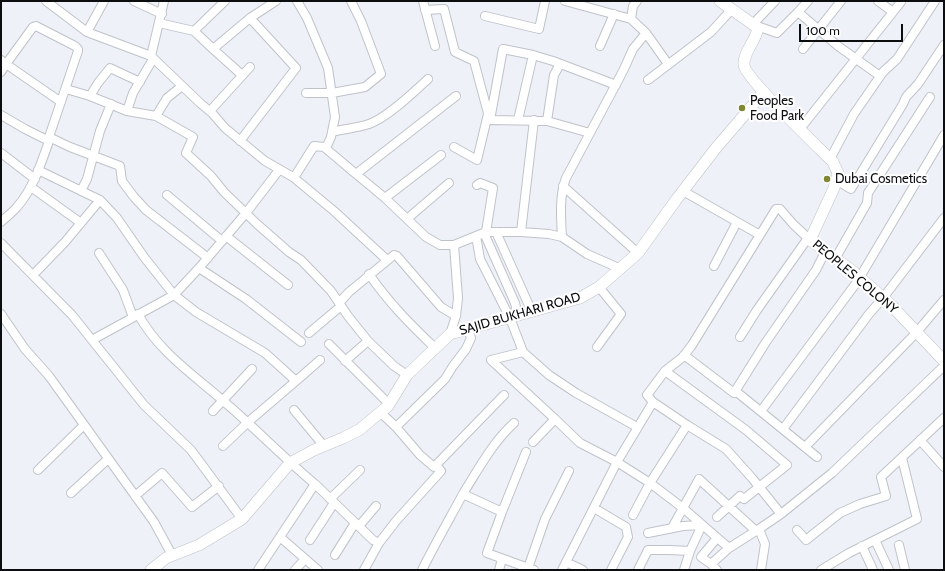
<!DOCTYPE html>
<style>
body{margin:0}
#map{position:relative;width:945px;height:571px;overflow:hidden;background:#eef1f8;font-family:Cabin,sans-serif}
canvas{display:block}
.frame{position:absolute;inset:0;border:2px solid #0b0d0f;pointer-events:none}
.scale{position:absolute;left:799px;top:24px;width:104px;height:18px;box-sizing:border-box;border:2px solid #0b0d0f;border-top:0;padding-left:5px;font-size:12px;line-height:14px;white-space:nowrap;color:#0b0d0f;-webkit-text-stroke:3px #fff;paint-order:stroke}
</style>
<div id="map">
<canvas width="945" height="571"></canvas>
<div class="frame"></div>
<div class="scale">100 m</div>
</div>
<script>
const g = document.querySelector('canvas').getContext('2d');
g.lineJoin = 'round';
function trace(path, color, width, dash) { g.strokeStyle = color; g.lineWidth = width; g.lineCap = dash ? 'butt' : 'round'; g.setLineDash(dash || []); g.stroke(path); }
function write(font, color, halo, rows, align = 'center') {
  g.font = font + ' Cabin,sans-serif'; g.lineWidth = 4; g.setLineDash([]); g.textBaseline = 'middle'; g.strokeStyle = halo; g.fillStyle = color; for (const [text, x, y, turn = 0] of rows) {
    g.save(); g.translate(x, y); g.rotate((+turn || 0) * Math.PI / 180); g.textAlign = isNaN(turn) ? turn : align; if (halo) g.strokeText(text, 0, 0); g.fillText(text, 0, 0); g.restore();
  }
}
const minor = new Path2D(`
 M46,1L87,32L151,56L200,103L212,113L225,128L248,147L265,161L293,177L295,176L314,146L324,147L327,146L331,137L335,117L328,68L307,18L297,1
 M134,1L162,14
 M423,1L435,46
 M565,1L631,19L646,33
 M878,1L893,12
 M425,10L444,9L455,52L474,61L489,117
 M798,12L808,1
 M485,16L539,29L545,1
 M631,19L633,6L637,1
 M159,23L194,31L225,1
 M753,24L775,1
 M757,26L777,33L798,12L838,46L880,76
 M194,31L213,49L250,18L276,1
 M87,32L104,1
 M600,46L614,14
 M213,49L242,75
 M803,49L841,1
 M151,56L164,1
 M153,59L133,93L127,111L156,116L193,137L186,153L211,176L224,192L257,224L289,252L301,260L331,291L348,316L368,341L394,366L407,375
 M1,60L6,64L1,72
 M648,80L711,32L732,9
 M66,89L90,96L127,111
 M306,93H332L365,87L381,74L361,21L351,1
 M90,96L98,83L110,68L140,82
 M210,111L250,67
 M1,115L25,129L49,141
 M156,116L167,98L182,86
 M518,120L533,55
 M534,120L521,232L549,234L562,237L587,254L621,269
 M547,121L554,75L560,64
 M800,129L901,2
 M332,132C344,129 357,128 369,124C387,118 414,92 428,79
 M590,133L547,121L490,120L503,49L533,55L553,61L616,85
 M49,137L70,147L120,166L122,181L134,197L146,210L208,258
 M240,141L296,68L250,18
 M324,147L356,174L456,96
 M454,147L477,160L488,114
 M1,153L35,179
 M830,159L854,114L883,72L897,59L935,1
 M38,170L100,200L117,218L144,257L174,295L196,312L265,353L296,381L320,360
 M356,174L385,198L441,155
 M293,177L334,211L387,260
 M836,180L851,189L903,104L906,97L918,84L944,45
 M477,185L480,183L493,188L486,232H521
 M563,186L638,253
 M31,187L81,223
 M81,191L87,179L100,131L111,104
 M683,191L760,235
 M167,195L222,241
 M385,198L426,237L440,245H454L486,232
 M407,219L449,183
 M1,222C6,217 12,213 17,207C33,189 41,164 49,141V137L78,51V49L75,46L36,26L33,27L6,64L61,102
 M496,232L532,312
 M484,233L515,303L518,316
 M226,236L288,285
 M476,236L480,259L510,318L523,352L549,375L576,393L637,427
 M562,237C561,218 559,196 566,178L623,71L633,49L646,33L668,64
 M1,243L72,315L144,405L191,450L242,519
 M99,253L123,290L133,317
 M835,259L867,203L868,193L930,97
 M714,266L737,222
 M199,268L246,299L301,342
 M369,274C388,302 411,325 435,348
 M33,275L65,242L100,200
 M339,303L349,292L394,255L397,256L441,307L456,316
 M1,314L25,349L49,376L154,522L172,555
 M138,314C159,353 197,377 228,405C258,431 285,459 315,484L258,570
 M309,333L341,306
 M450,334L456,316L458,298L454,245
 M740,337L757,310L808,238
 M92,340L174,295L199,268L246,213L279,170
 M329,344L389,404
 M597,347L621,314L599,287
 M523,352L491,360L555,419L533,442
 M684,355L734,393H738L817,457
 M345,361L368,341
 M665,371L746,430L787,465L744,499L740,496L717,517
 M734,393L766,342L816,270L825,252
 M294,410L324,446
 M213,411L252,369
 M761,411L857,282L944,135
 M380,412L396,427L445,379L453,366L466,349L471,338L468,329
 M555,419L580,443L617,462L650,483L683,508L729,548L711,564L701,557L717,538
 M687,425L726,449L752,478L781,514L759,529
 M396,427L420,455L434,467L504,395
 M783,429L869,314L883,298L944,218
 M920,440L944,467
 M223,446L247,423L296,381
 M805,447L916,333L944,300
 M526,452L502,512L487,553L534,570
 M38,470L84,425
 M315,484L373,540L379,543L364,570
 M71,493L108,459
 M463,494L502,512
 M135,496L162,473L192,507L219,486
 M330,499L360,470
 M594,508L626,527L628,537L611,570
 M781,514L832,473L944,366
 M633,515L650,483L687,425L653,402
 M359,526L376,506
 M672,528L699,479L756,531
 M797,530L806,540L840,513L860,504L886,496L881,477L944,418
 M648,533L683,526L702,525L690,551
 M280,537L318,570
 M310,540L334,503
 M875,540L889,570
 M379,543L396,521L441,471L436,465
 M899,545L905,570
 M862,546L873,570
 M729,548L759,529L765,544L761,570
 M335,555L355,523
 M566,562L583,570
 M711,564L717,570
 M528,568L545,519L569,471
 M295,570L305,559
 M422,570C435,544 450,518 464,492C479,468 493,442 514,423
 M499,570L502,559
 M562,570L617,462L653,402L647,395L665,371L683,357L692,345L776,209H780L793,224L810,240
 M638,570L648,550H669L690,551L684,570
 M821,570L849,553L917,519L902,458`);
const tertiary = new Path2D(`
 M720,1L758,28C756,41 743,52 744,65C745,78 820,149 833,162L838,173L834,188L810,240L850,269L888,302L944,361
 M151,570L166,558L199,545L242,519L290,463L314,450L343,438L359,430L388,406L407,375L450,334L580,298L599,287L638,253L676,200L716,148L764,92`);
trace(minor, '#bfc3c9', 10);
trace(tertiary, '#bfc3c9', 12);
trace(minor, '#fff', 8);
trace(tertiary, '#fff', 11);
for (const [x, y, r, color] of [
 [742,108,4,"#808732"],
 [827,179,4,"#808732"]
]) { const dot = new Path2D(); dot.arc(x, y, r, 0, 2 * Math.PI); g.fillStyle = color; g.fill(dot); trace(dot, '#fff', 1.5); }
write('13px', '#0b0d0f', '#fff', [
 ["Peoples",750,101],
 ["Food Park",750,116],
 ["Dubai Cosmetics",835,179]
], 'left');
write('13px', '#0b0d0f', '#fff', [
 ["PEOPLES COLONY",855,277,40],
 ["SAJID BUKHARI ROAD",520,314,-16]
]);
</script>
